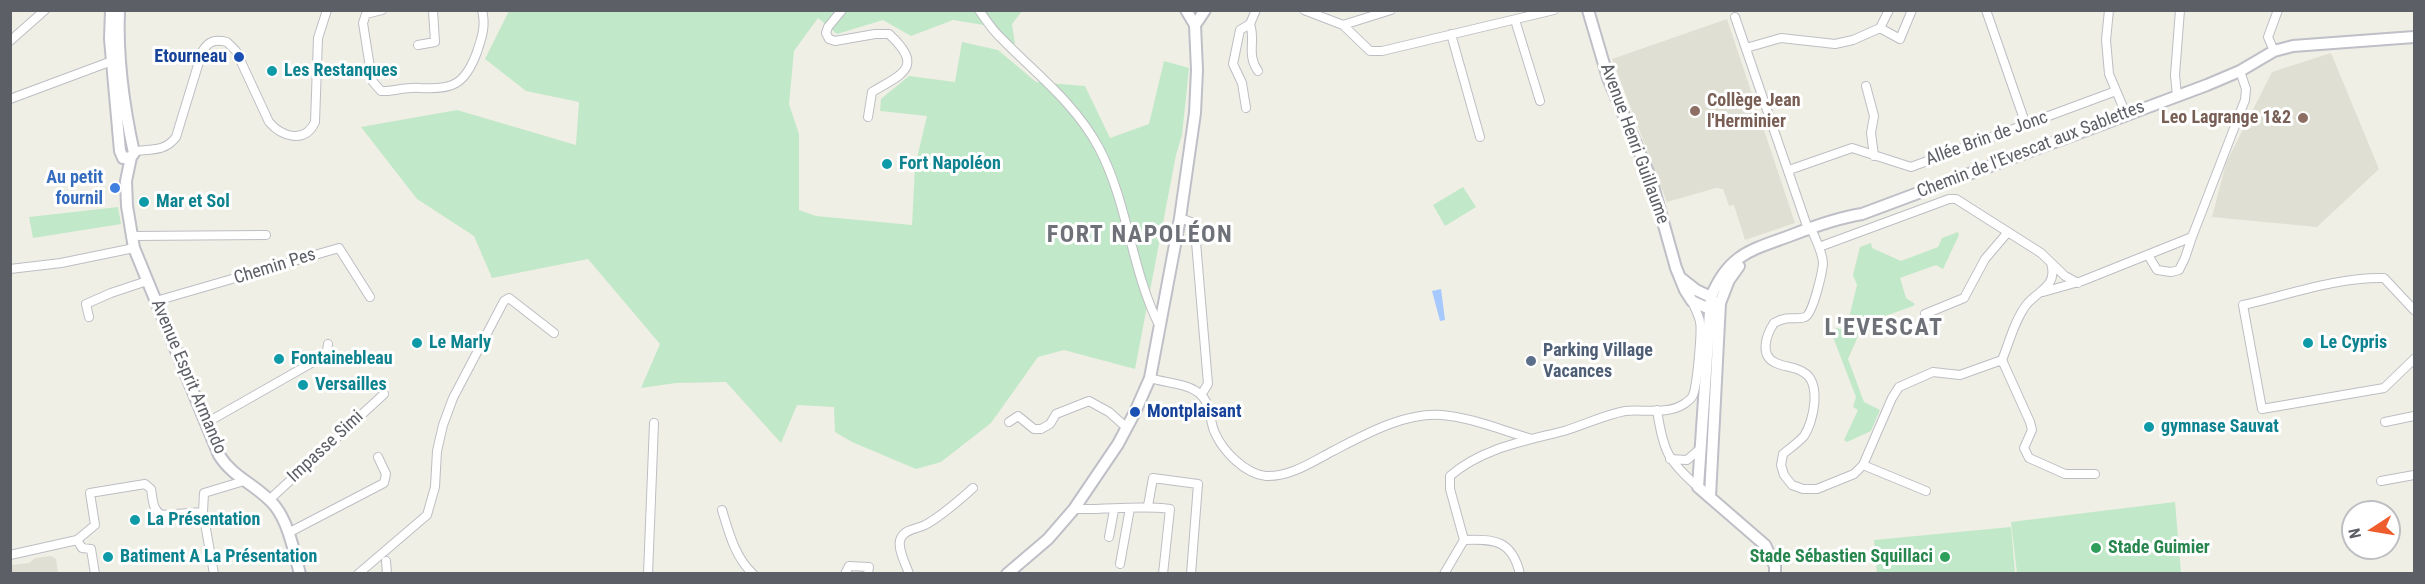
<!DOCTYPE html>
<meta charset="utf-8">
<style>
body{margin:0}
#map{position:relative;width:2425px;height:584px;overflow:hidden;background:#f0efe5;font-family:"Roboto Condensed",sans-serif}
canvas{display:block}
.frame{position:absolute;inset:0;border:12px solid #5d5f66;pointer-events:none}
.north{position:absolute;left:2341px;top:500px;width:60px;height:60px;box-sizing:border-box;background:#fff;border:2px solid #bebfc2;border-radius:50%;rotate:258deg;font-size:16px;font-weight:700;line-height:24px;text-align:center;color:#5d5f66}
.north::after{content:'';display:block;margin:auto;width:21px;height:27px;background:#ef5d2c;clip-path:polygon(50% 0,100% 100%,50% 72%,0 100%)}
</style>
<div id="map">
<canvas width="2425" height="584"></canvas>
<div class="frame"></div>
<div class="north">N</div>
</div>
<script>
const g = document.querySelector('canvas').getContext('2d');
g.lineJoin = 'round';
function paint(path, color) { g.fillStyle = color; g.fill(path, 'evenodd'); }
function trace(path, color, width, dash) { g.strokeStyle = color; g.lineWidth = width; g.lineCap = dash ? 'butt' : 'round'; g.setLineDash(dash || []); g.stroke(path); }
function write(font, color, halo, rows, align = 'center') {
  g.font = font + ' "Roboto Condensed",sans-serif'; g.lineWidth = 6; g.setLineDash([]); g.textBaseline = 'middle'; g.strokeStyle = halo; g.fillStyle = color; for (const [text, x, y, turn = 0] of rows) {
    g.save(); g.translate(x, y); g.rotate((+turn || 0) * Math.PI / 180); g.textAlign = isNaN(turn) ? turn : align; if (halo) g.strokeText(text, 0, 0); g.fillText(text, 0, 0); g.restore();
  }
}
paint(new Path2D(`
 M1727,19L1795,223L1745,240L1734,205L1729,206L1723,189L1716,188L1667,202L1612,59Z
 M2331,53L2379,169L2317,227L2212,217L2226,163L2272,72Z
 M51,556L56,559L58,573H11V563L13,565L20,564L29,563L35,558Z`), '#e0dfd3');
paint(new Path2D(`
 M509,11H1022L1012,24L1015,44H1011L996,27L953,20L911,36L883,20L837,34L818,18L794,51L789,104L799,134V210L816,216L912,225L915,166L927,116L880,111L881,99L909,76L955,82L962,42L998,50L1036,82L1085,86L1110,138L1149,124L1164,61L1189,68L1182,135L1176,155L1135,369L1064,350L1038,357L991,423L941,462L916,469L852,442L835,432L834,407L797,405L781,443L726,382L676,383L641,388L660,344L588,259L492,278L474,236L417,199L361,127L457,110L576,145L579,102L526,91L485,59Z
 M1463,187L1476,207L1445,226L1433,205Z
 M118,207L121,224L33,238L29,217Z
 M1958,232L1959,235L1943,269L1936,265L1900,278L1906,298L1915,304L1913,306L1871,321L1874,335L1863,325L1848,359L1864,402L1880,410L1871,431L1847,442L1844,440L1858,410L1853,407L1856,397L1833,337L1836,328L1846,330L1857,285L1853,275L1860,247L1871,243L1872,248L1901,261L1938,247L1942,238Z
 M2175,502L2181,573H2017L2011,522Z
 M2011,527L2015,573H1877L1874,540Z`), '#c1e8c8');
paint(new Path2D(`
 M1441,289L1445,320L1440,321L1432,291Z`), '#a6c9ff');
const street = new Path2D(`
 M382,10L366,14L363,23L371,74L373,82L381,91H387C397,90 409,87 420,88C452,90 465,85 477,52C482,37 486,26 482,10
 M842,10L828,27L826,33L829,39L835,41L875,34H889C924,67 904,73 872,92L868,117
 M979,10C986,20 993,31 1002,39C1036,74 1075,103 1099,148C1128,203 1131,269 1159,325
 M1304,10L1343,25L1391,10
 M1986,10L2026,125
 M2109,10L2106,40L2109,74L2126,114
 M1735,17L1808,229
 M1515,20L1540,101
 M1250,24C1256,41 1246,54 1258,71
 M1343,25L1370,51H1382L1554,10
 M1880,28L1900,39L1912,10
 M1880,28L1889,10
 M1451,34L1480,137
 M10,41L45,10
 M418,45L435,42L433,10
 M1746,48L1781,38L1835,44L1853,40L1880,28
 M2274,51L2268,37L2278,10
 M1866,86L1874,116L1871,133L1874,156
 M2177,96L2175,75L2180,10
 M10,99L112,61
 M1246,108L1242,83L1233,64L1240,30L1250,24L1256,10
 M134,151C150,149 165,152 176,137L202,52C208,41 215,39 227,42L236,51L269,122C282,137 305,144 315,122L318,38L327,10
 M1789,170L1852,148L1911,167L2116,91
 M1180,218L1191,222L1195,230L1208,384L1201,395
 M1811,228C1815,239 1823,252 1823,264C1822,273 1813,314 1805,317C1796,321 1790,314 1774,323C1766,335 1759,356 1776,363C1785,367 1795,367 1803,372C1822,382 1814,421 1804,436C1799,442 1789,449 1783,454L1781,465L1784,475L1792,485L1803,489H1817L1854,474L1863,465L1892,398L1899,387L1933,372L1960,375L2002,360C2009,343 2015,319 2027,304C2039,290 2058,286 2051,263
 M131,236L266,235
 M1819,247L1949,199H1956L2041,253L2065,276L2078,283
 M2148,255L2157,270L2171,272L2179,270L2185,258L2192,237
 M10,269L61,263L134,248
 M2043,292L2082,281L2192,237L2245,100L2246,89L2240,71
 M156,301L339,248L370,297
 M2414,310L2384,278C2337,277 2288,295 2243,305L2262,409L2384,388L2414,359
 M1925,314L1964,298L1985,259L2008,232
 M89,317L86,304L111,293L147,281
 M2002,360L2030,422L2032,430L2024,448L2029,458L2065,474H2095
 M1150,378C1165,383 1189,383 1201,395C1212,405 1209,421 1215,433C1223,451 1245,474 1266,476C1290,477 1312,462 1333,451C1366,434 1403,413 1441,415C1470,417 1501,430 1529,438
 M1657,410C1663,450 1667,460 1698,487
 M1009,422L1018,416L1034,429H1041L1050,424L1056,414L1089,401L1109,412L1127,428
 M2385,422L2414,416
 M206,423L315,361L327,351L328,344
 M1670,459L1687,460L1701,448
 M1863,465L1926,491
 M2381,481L2414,475
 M269,500L384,394
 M1148,506L1153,478L1198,484L1191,574
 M1074,509C1107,510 1139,505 1170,509L1163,574
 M722,510C729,533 735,557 753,574
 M203,512L204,493L244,481
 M288,533L384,483L386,474L378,457
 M1109,537L1114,510
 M77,540L82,548L91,549L95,574
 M1464,540C1495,539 1512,540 1520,574
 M10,555L77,540L95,525L90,493L145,484L151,489C153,499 152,510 162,515L203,512L214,574
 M386,561L387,574
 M1120,564L1130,508
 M358,574L427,515L435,487L437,451L443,425L453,398L504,301L509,298L554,333
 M648,574L654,423
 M845,574L849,566L869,567L868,574
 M909,574C906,564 896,547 901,538C905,529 917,529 925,525C943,515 958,501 973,488
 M1444,574L1464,540L1450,489V476C1482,448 1525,441 1564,431C1584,425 1604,415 1625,411C1644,409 1667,415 1684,404C1687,402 1692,398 1693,395C1697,386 1702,331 1700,322C1699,315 1694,307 1692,301`);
const secondary = new Path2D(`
 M111,10L110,39L120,151L123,158L131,157
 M119,10C117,58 124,108 134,153L131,157L126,181L127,206L134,248L219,455C233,478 259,486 275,506C289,524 294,552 300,574
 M1186,10L1195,25
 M1588,10L1608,78L1651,179L1676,268L1685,290L1692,301L1705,307L1711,308L1720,303
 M1195,25L1205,10
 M1682,279L1696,290L1711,297L1714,304
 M1710,497L1720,303L1729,280L1739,266
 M1007,574L1048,539L1074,509L1118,444L1135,412L1150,378L1180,218L1195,113L1197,70L1195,25
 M1775,574V566L1765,545L1698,487L1711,297C1729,253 1752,250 1792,235C1815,226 1837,218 1862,214L2207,85L2240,71L2274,51L2293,46L2414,37`);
trace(street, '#bdbec4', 10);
trace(secondary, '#bebfc7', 14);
trace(street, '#fff', 8);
trace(secondary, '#fff', 10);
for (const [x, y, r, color] of [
 [239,57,6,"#1a4fb4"],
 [272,71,6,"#0f9aa8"],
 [1695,111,6,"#8d6e63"],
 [2303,118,6,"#8d6e63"],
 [887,164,6,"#0f9aa8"],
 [115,188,6,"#3f7fe0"],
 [144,202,6,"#0f9aa8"],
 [417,343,6,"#0f9aa8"],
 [2308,343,6,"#0f9aa8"],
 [279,359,6,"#0f9aa8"],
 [1531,361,6,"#5c6f8a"],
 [303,385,6,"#0f9aa8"],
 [1135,412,6,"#1a4fb4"],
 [2149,427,6,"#0f9aa8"],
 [135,520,6,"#0f9aa8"],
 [2096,548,6,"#2e9e5b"],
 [108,557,6,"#0f9aa8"],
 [1945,557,6,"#2e9e5b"]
]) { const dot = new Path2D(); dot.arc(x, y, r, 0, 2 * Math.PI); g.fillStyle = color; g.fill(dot); trace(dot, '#fff', 2); }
write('bold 18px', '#164399', '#fff', [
 ["Etourneau",227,57],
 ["Montplaisant",1147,412,"left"]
], 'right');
write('bold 18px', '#0d838f', '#fff', [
 ["Les Restanques",284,71],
 ["Fort Napoléon",899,164],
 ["Mar et Sol",156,202],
 ["Le Marly",429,343],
 ["Le Cypris",2320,343],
 ["Fontainebleau",291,359],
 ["Versailles",315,385],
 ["gymnase Sauvat",2161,427],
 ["La Présentation",147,520],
 ["Batiment A La Présentation",120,557]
], 'left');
write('bold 18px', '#785e54', '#fff', [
 ["Collège Jean",1707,101],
 ["l'Herminier",1707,122],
 ["Leo Lagrange 1&2",2291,118,"right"]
], 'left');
write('18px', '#5d5f66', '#fff', [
 ["Allée Brin de Jonc",1987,139,-20],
 ["Avenue Henri Guillaume",1634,144,70],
 ["Chemin de l'Evescat aux Sablettes",2031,150,-21],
 ["Chemin Pes",275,267,-17],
 ["Avenue Esprit Armando",188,377,67],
 ["Impasse Simi",326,447,-43]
]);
write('bold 18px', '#366cbe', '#fff', [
 ["Au petit",103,178],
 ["fournil",103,199]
], 'right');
write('bold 18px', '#4e5e75', '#fff', [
 ["Parking Village",1543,351],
 ["Vacances",1543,372]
], 'left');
write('bold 18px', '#27864d', '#fff', [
 ["Stade Guimier",2108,548],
 ["Stade Sébastien Squillaci",1933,557,"right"]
], 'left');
g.letterSpacing = '1.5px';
write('bold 24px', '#6e7178', '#fff', [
 ["FORT NAPOLÉON",1140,236],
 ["L'EVESCAT",1884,329]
]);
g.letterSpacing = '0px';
</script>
